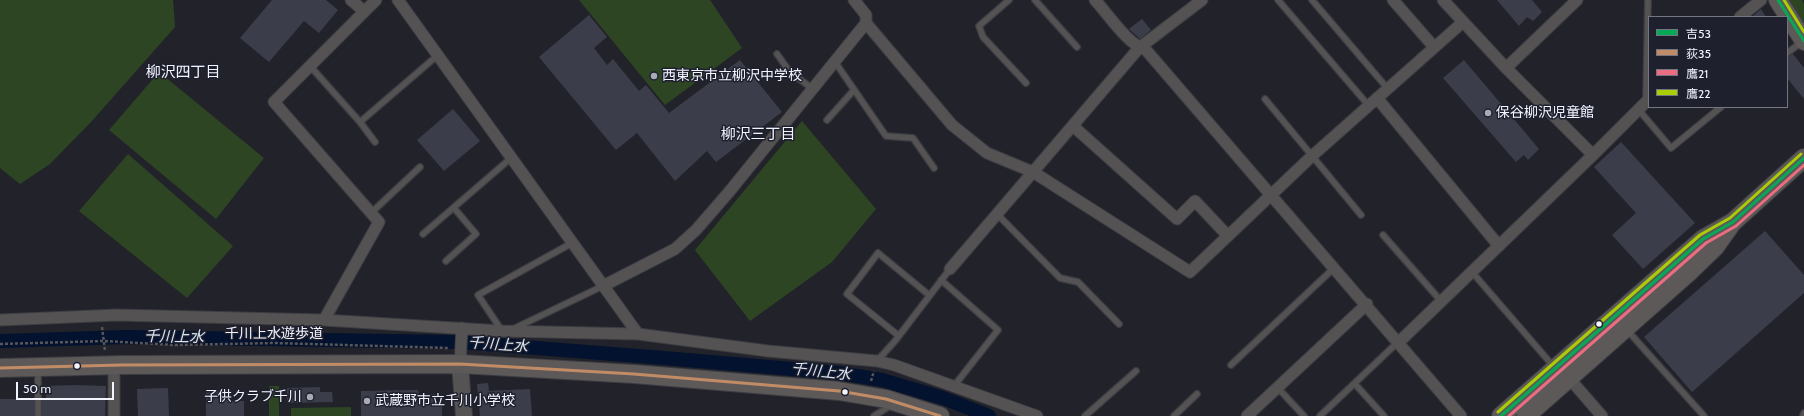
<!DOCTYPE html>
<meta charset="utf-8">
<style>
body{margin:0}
#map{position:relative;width:1804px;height:416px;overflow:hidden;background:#22232a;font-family:Cabin,"Noto Sans JP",sans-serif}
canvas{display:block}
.legend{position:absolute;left:1648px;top:16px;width:140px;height:92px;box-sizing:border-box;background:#1e202e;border:1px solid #737581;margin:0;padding:5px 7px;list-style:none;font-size:12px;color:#f2f4fe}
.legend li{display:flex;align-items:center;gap:8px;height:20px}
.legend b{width:20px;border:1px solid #737581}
.scale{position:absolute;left:16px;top:382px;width:98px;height:18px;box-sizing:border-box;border:2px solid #f2f4fe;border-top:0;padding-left:5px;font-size:12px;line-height:14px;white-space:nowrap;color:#f2f4fe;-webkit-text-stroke:3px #1e202e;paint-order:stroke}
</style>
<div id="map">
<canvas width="1804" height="416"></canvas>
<ul class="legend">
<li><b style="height:5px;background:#06aa56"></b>吉53</li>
<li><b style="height:5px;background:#c18c65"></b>荻35</li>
<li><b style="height:5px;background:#ec6d81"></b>鷹21</li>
<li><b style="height:5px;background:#abcd03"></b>鷹22</li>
</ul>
<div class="scale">50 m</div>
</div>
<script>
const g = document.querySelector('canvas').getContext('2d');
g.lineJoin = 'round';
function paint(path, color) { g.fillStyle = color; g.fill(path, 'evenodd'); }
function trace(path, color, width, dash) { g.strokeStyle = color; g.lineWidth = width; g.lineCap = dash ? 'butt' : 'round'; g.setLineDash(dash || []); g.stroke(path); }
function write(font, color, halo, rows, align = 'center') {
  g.font = font + ' Cabin,"Noto Sans JP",sans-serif'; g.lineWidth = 3; g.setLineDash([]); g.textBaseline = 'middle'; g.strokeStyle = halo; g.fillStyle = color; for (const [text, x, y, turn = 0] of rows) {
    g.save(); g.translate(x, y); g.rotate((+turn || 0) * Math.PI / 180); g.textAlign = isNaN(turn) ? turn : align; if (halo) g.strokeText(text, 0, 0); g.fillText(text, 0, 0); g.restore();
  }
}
paint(new Path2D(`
 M0,0H173L175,27L91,122L50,164L20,184L0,168Z
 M579,0H710L742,48L665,105Z
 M1789,0H1802L1804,4V25Z
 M159,72L264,158L216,219L109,130Z
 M802,121L876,209L832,262L750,321L695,250Z
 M128,154L233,246L187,298L79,211Z
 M269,386H279V416H269Z
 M351,407V416H291V408Z`), '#2e4523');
trace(new Path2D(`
 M0,341L127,337L460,342L664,358L839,373L882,380L943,398L989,416`), '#03122f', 14);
paint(new Path2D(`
 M272,0H326L338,10L319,33L304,21L269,62L240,38Z
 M1497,0H1532L1542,12L1533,21L1527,17L1519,26Z
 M1761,9L1766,17H1753V16Z
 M589,15L607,37L594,48L607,65L613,59L639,91L646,85L669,113L740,60L782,112L716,162L707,151L675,181L637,133L616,150L539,57Z
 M1142,19L1151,30L1140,39L1129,29Z
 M1793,54L1804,68V99L1787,78V57Z
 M1464,60L1539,149L1528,160L1524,155L1516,162L1443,78Z
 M453,109L480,141L444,171L417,140Z
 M1621,142L1695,223L1643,269L1612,235L1636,213L1594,167Z
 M1765,231L1804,275V293L1692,392L1644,337Z
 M488,383L489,391L530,389L532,416H480L477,384Z
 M75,385L106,386L105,416H42V399H46V386Z
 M320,387V392H332L333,402L287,403V388Z
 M168,388L169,416H138L137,389Z
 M418,390L419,394H436V405L442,406V416H361V391Z
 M206,391H231V401H244V416H206Z
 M0,399H34V416H0Z`), '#3c3d4a');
const lane = new Path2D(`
 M1009,0L979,26L983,37L1026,83
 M1035,0L1077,47
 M1278,0L1369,106
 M1312,0L1388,89
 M1787,53L1802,42
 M777,54L790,72L813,89
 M835,62L886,136L913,138L934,168
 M310,66L360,122L375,142
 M1265,99L1361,215
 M1646,101L1648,0
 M1638,109L1671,148L1721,107
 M827,120L854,90
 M360,122L438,55
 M371,213L420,167
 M997,214L1060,278L1078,282L1119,324
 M423,234L511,158
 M1383,235L1441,301
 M446,261L476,234L454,208
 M1472,272L1554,367
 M941,280L998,330L954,386
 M513,329L603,286
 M1627,330L1704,416
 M502,331L478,295L572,243
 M899,336L847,294L878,253L929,295
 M877,361L895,341L950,269
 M1231,365L1334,268
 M38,369V416
 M1355,384L1384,416
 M1277,387L1304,416
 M874,416L893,404
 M1085,416L1136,371
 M1174,416L1197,394
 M1320,416L1398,342
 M1803,416L1804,413`);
const street = new Path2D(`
 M351,0L364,11
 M398,0L638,334
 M854,0L866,15V23L952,125L987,153L1033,172L1190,272L1312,156L1463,22
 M1095,0C1108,14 1128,45 1146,50L1461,416
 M1393,0L1434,47
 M1443,0L1506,68L1577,0
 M1740,17L1761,0
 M1506,68L1593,155
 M1377,98L1499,246
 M1073,126L1177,219L1195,201L1228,236
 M950,269L1139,48L1202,0
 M603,286L675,249L696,230L729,192L866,23
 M0,320L117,315L324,320L502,331L638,334L768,351L877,361L894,365L1037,416
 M324,320L379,222L274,102L376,0
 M1399,342L1593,155L1649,99
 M460,364L462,328
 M114,365V416
 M1569,378L1602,416
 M1247,416L1367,304`);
const secondary = new Path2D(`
 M460,364L464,416`);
const primary = new Path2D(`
 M1778,0L1804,41
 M0,368L122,365L460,364L634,374L839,391L886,399L940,416
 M1501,416L1703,239L1733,222L1804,158
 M1526,416L1688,273L1715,247L1730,226`);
trace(lane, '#3c3d43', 8);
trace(street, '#3c3d43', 13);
trace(secondary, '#3c3d43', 18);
trace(primary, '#3c3d43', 20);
trace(new Path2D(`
 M102,327L105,351
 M0,344L104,341L175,345L275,343L449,348
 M871,381L874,371`), '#585658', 2.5, [3, 2]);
trace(lane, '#545252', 5.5);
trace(street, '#545252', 11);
trace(secondary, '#555353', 16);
trace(primary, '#5d5959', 18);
trace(new Path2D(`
 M1778,0L1804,41
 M1501,416L1703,239L1733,222L1804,158`), '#06aa56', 3);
trace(new Path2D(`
 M0,368L122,365L460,364L634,374L839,391L886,399L940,416`), '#c18c65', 3);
trace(new Path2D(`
 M1509,416L1706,243L1736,226L1804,165`), '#ec6d81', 3);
trace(new Path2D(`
 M1784,0L1804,32
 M1498,412L1700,235L1730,218L1801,154`), '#abcd03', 3);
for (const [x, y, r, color] of [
 [654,76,4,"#a9abb4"],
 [1488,113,4,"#a9abb4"],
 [1599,324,3.5,"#f2f4fe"],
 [77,366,3.5,"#f2f4fe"],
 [845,392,3.5,"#f2f4fe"],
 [310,397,4,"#a9abb4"],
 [367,401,4,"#a9abb4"]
]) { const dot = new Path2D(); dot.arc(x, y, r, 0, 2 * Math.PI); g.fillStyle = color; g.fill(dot); trace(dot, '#1e202e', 1.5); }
write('14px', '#f2f4fe', '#1e202e', [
 ["西東京市立柳沢中学校",662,76],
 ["保谷柳沢児童館",1496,113],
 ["子供クラブ千川",302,397,"right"],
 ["武蔵野市立千川小学校",375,401]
], 'left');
write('14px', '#f2f4fe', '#1e202e', [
 ["千川上水遊歩道",274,334]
]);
write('15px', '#f2f4fe', '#1e202e', [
 ["柳沢四丁目",183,73],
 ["柳沢三丁目",758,135]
]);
write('italic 15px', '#d9e5f4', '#1e202e', [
 ["千川上水",174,337,1],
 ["千川上水",498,345,4],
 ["千川上水",821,372,6]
]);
</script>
